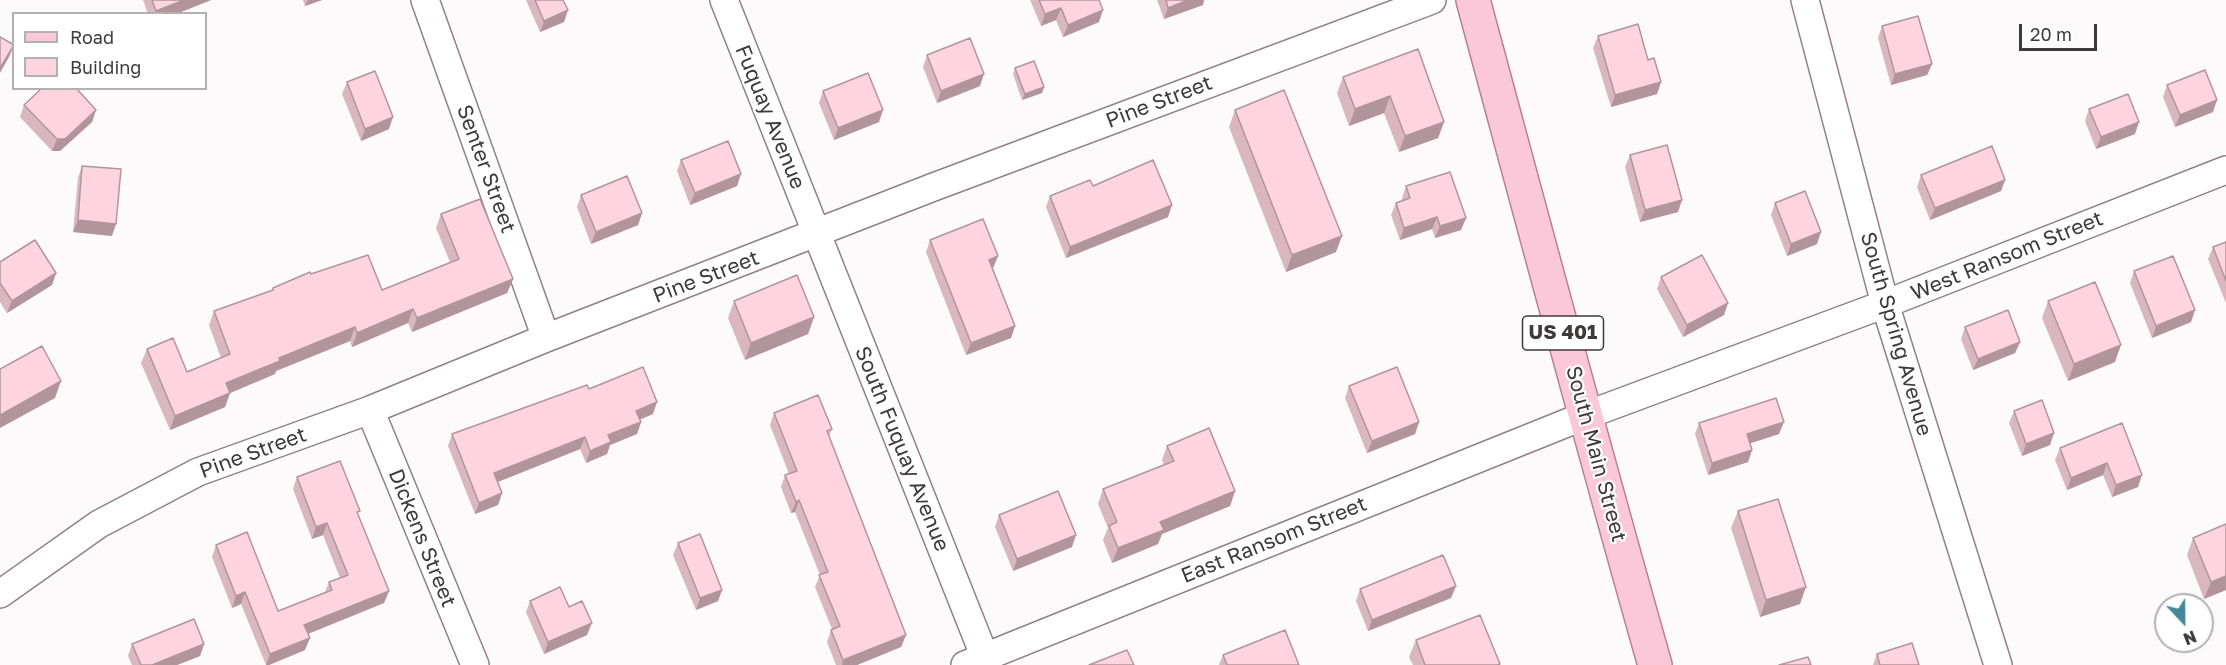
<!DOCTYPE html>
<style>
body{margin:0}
#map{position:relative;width:2226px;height:665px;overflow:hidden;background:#fdfafb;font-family:"Golos Text",sans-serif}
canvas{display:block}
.legend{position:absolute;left:12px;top:12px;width:195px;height:78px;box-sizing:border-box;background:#fff;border:2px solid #b2b0b0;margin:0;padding:8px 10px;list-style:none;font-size:18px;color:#3f393a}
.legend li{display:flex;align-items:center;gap:12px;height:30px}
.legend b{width:30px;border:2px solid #b2b0b0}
.north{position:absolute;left:2154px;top:593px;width:60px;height:60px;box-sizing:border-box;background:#fff;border:2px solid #b2b0b0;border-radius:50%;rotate:158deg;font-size:16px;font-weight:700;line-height:24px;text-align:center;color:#3f393a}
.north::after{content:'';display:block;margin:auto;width:21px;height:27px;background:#458798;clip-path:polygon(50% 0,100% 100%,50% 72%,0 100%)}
.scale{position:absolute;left:2019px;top:24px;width:78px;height:27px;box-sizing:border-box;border:3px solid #3f393a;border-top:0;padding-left:8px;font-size:18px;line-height:21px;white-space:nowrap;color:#3f393a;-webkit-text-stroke:4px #fff;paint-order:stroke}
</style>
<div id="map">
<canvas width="2226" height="665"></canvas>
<ul class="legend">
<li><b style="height:8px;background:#fbc8d9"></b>Road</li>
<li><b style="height:16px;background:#fed4e0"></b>Building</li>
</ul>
<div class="north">N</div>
<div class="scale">20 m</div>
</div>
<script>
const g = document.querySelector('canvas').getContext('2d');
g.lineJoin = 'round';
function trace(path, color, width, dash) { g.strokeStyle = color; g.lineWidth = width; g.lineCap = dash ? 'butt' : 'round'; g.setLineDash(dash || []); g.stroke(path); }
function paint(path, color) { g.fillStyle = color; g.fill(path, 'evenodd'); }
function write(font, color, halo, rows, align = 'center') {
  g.font = font + ' "Golos Text",sans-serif'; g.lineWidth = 4.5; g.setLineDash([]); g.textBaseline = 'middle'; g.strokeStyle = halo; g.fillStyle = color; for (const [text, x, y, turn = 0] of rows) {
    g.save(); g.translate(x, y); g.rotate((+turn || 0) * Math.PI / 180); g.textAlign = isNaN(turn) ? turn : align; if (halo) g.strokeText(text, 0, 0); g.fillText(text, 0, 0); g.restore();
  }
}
const street = new Path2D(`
 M425,0L546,338
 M724,0L988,665
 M1805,0L1885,304L1998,665
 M370,410L475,665
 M0,594L99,524L198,472L370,410L546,338L931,188L1432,0
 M965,665L1584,416L1885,304L2226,170`);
const primary = new Path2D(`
 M1473,0C1533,222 1592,444 1655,665`);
trace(street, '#8f8185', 30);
trace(primary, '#b87f91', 36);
trace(street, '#fff', 27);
trace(primary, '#fbc8d9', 33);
paint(new Path2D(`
 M143,0H211L176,14H148Z
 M303,0H322L305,6Z
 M526,0H563L568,10L564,22L540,32Z
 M1030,0H1099V22L1063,37L1056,20L1041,26Z
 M1157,0H1204L1203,5L1164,19Z
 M1882,26L1932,64L1927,75L1891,85L1878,38Z
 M1598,36L1648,60L1661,82L1657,94L1611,107L1593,48Z
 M1418,49L1444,122L1438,138L1399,152L1384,113L1349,126L1337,93L1343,77Z
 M927,55L980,86L937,103L923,67Z
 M1015,68L1044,87L1042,93L1022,100L1013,74Z
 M347,82L389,129L361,141L342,94Z
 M2167,85L2213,112L2175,127L2163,97Z
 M823,91L879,122L834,140L819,103Z
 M24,105L96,110L92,122L60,151H52L20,117Z
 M2089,109L2135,134L2096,149L2085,121Z
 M1235,110L1336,252L1286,272L1229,127Z
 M1630,155L1678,212L1640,222L1625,167Z
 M681,160L737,186L690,205L677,171Z
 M82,166L112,236L73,232L78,178Z
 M1921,175L2005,180L2001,191L1930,220L1917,187Z
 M1093,186L1168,217L1066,258L1046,207L1050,196Z
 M1406,186L1466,218L1461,230L1435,238L1432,229L1400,240L1391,215L1396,203L1402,201V198Z
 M581,195L642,213L638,225L591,244L577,207Z
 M1775,203L1817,244L1787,256L1771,215Z
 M441,214L513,279L507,293L412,332L408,323L352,347L350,341L276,371L275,374L230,393L225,407L170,430L141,363L147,349L187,372L221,358L209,325L214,311L272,290L273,288L311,274L382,290L450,262L436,228Z
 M930,240L998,256L993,268L1015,326L1011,338L966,355L926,252Z
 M2226,242V303L2208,259L2213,247Z
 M0,262L56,273L52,285L7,313L0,302Z
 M2134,271L2195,310L2191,322L2152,338L2130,283Z
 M1661,277L1724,315L1683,337L1657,289Z
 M734,301L814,317L808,334L745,360L728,318Z
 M2048,301L2115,362L2068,381L2042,318Z
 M1965,327L2020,342L2015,353L1973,370L1961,339Z
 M1349,386L1419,422L1415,434L1367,453L1345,398Z
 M589,389L653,414L640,419L641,422L637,434L610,445L607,454L586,463L580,449L498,482L502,493L498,505L475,514L448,446L452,434Z
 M2014,411L2050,445L2022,456L2009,423Z
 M774,413L832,429L829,436L906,635L901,647L857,665H836L827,642L831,630L832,629L815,587L820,575L795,512L791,513L781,487L785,475L789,474L770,425Z
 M1699,423L1779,434L1750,443L1752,450L1748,462L1708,475L1695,434Z
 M2122,423L2138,487L2112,497L2103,475L2067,490L2055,460L2060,448Z
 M1167,446L1235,491L1230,506L1162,534L1158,544L1112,563L1103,540L1108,528L1098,504L1103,489L1164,465L1162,460Z
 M297,477L358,515L389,591L384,603L308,634L305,650L269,665H266L241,604L232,608L212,557L216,545L278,611L325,592L329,582L340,578L323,535L312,539L293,489Z
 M1738,511L1800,604L1760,617L1731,528Z
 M999,515L1072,547L1013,571L995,527Z
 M2193,538L2226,590L2204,599L2187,555Z
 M678,543L722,590L718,601L696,610L673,555Z
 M1456,586L1451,598L1368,631L1356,601L1360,589Z
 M530,601L569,607L587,635L544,654L526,612Z
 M1416,640L1500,664L1499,665H1413L1409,657Z
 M132,644H204L200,656L177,665H132L128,656Z
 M1877,654L1919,665H1873Z
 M1223,655L1299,665H1219Z`), '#dab6c1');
paint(new Path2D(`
 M184,0H211L176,14H155L156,11Z
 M308,0H322L305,6Z
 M1188,0H1204L1203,5L1164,19L1168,8Z
 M1061,8L1056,20L1041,26L1045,14Z
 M568,10L564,22L540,32L544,21Z
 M1103,10L1099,22L1063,37L1068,25Z
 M14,46L9,57L0,73V68Z
 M1932,64L1927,75L1891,85L1895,74Z
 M984,74L980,86L937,103L941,91Z
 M1661,82L1657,94L1611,107L1615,95Z
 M1044,87L1042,93L1022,100L1025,94Z
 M1390,96L1384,113L1349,126L1355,109Z
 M2217,100L2213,112L2175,127L2180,115Z
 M96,110L92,122L60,151H52L57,139Z
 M883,110L879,122L834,140L838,128Z
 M393,117L389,129L361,141L365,129Z
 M1444,122L1438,138L1399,152L1405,136Z
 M2139,122L2135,134L2096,149L2101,137Z
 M741,174L737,186L690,205L695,193Z
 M2005,180L2001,191L1930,220L1935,208Z
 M1682,200L1678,212L1640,222L1645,210Z
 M1172,205L1168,217L1066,258L1070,247Z
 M642,213L638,225L591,244L596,232Z
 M1437,217L1432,229L1400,240L1404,228Z
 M1466,218L1461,230L1435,238L1440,226Z
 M78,220L116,224L112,236L73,232Z
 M1821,232L1817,244L1787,256L1791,244Z
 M1342,236L1336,252L1286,272L1292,255Z
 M998,256L993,268L985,272L989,260Z
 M56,273L52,285L7,313L12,301Z
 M513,279L507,293L412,332L417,318Z
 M1728,303L1724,315L1683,337L1687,325Z
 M413,309L408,323L352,347L357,333Z
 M2195,310L2191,322L2152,338L2156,326Z
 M814,317L808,334L745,360L751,343Z
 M1015,326L1011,338L966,355L971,343Z
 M355,327L350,341L276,371L275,374L230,393L225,407L170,430L175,416L226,383L279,358Z
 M2020,342L2015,353L1973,370L1978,359Z
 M2121,345L2115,362L2068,381L2074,364Z
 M61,381L55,398L0,428V415Z
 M657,402L653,414L632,423L636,411Z
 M641,422L637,434L610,445L607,454L586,463L590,451L608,435Z
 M1419,422L1415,434L1367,453L1372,441Z
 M1784,422L1779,434L1742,446L1747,434Z
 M2054,433L2050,445L2022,456L2026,444Z
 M585,437L580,449L490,485L494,473Z
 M1752,450L1748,462L1708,475L1712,463Z
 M2107,463L2103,475L2067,490L2071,478Z
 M2142,475L2138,487L2112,497L2116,485Z
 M1235,491L1230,506L1162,534L1158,544L1112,563L1118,548L1160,522Z
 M502,493L498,505L475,514L479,503Z
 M799,500L795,512L791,513L796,502Z
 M327,523L323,535L312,539L316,527Z
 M1076,535L1072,547L1013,571L1017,559Z
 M2226,576V590L2204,599L2211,582Z
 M1456,586L1451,598L1368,631L1372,620Z
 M1806,587L1800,604L1760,617L1766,600Z
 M722,590L718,601L696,610L700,598Z
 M389,591L384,603L300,637L304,625Z
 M245,592L241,604L232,608L236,596Z
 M592,623L587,635L544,654L548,642Z
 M906,635L901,647L857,665H842L843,660Z
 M310,638L305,650L269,665H266L270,654Z
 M204,644L200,656L177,665H152Z`), '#b2949d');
const building = new Path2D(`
 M152,0H184L156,11Z
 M535,0H563L568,10L544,21Z
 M1039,0H1099L1103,10L1068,25L1061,8L1045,14Z
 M1166,0H1188L1168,8Z
 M1918,16L1932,64L1895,74L1882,26Z
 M1638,24L1648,60L1654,58L1661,82L1615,95L1598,36Z
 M0,37L14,45L0,68Z
 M970,38L984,74L941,91L927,55Z
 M1418,49L1444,122L1405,136L1390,96L1355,109L1343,77Z
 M1034,61L1044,87L1025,94L1015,68Z
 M2205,70L2217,100L2180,115L2167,85Z
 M375,71L393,117L365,129L347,82Z
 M868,73L883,110L838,128L823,91Z
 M42,88H76L96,110L65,139H57L24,105Z
 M1284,90L1342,236L1292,255L1235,110Z
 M2128,94L2139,122L2101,137L2089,109Z
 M728,141L741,174L695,193L681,160Z
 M1667,145L1682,200L1645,210L1630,155Z
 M1992,146L2005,180L1935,208L1921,175Z
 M1153,160L1172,205L1070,247L1050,196L1090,180L1093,186Z
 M82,166L121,169L116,224L78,220Z
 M1450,172L1466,218L1440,226L1437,217L1404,228L1396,203L1410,198L1406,186Z
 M627,176L642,213L596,232L581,195Z
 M1805,191L1821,232L1791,244L1775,203Z
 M480,199L513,279L417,318L413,309L357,333L355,327L279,358L280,361L226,383L230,393L175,416L147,349L173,338L187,372L230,354L214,311L273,290V288L310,272L311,274L368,255L382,290L459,259L441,214Z
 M983,219L998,256L989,260L1015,326L971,343L930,240Z
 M35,240L56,273L12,301L0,283V262Z
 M2226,242V281L2213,247Z
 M1702,255L1728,303L1687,325L1661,277Z
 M2173,256L2195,310L2156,326L2134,271Z
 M797,275L814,317L751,343L734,301Z
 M2095,282L2121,345L2074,364L2048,301Z
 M2008,310L2020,342L1978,359L1965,327Z
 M42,346L61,381L0,415V369Z
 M643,367L657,402L636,411L641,422L608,435L611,442L590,451L585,437L494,473L502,493L479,503L452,434L587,385L589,389Z
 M1397,367L1419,422L1372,441L1349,386Z
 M818,395L832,429L827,431L906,635L843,660L831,630L840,626L819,575L828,572L799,500L796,502L785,475L797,471L774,413Z
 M1776,398L1784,422L1747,434L1752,450L1712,463L1699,423Z
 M2042,400L2054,433L2026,444L2014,411Z
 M2122,423L2142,475L2116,485L2107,463L2071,478L2060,448Z
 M1209,428L1235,491L1160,522L1164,530L1118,548L1109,526L1117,522L1103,489L1174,461L1167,446Z
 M340,461L360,511L357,512L389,591L304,625L310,638L270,654L245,592L236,596L216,545L247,532L278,611L332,590L329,582L348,575L327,523L316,527L297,477Z
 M1058,491L1076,535L1017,559L999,515Z
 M1778,499L1806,587L1766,600L1738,511Z
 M2226,524V576L2211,582L2193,538Z
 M700,534L722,590L700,598L678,543Z
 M1443,555L1456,586L1372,620L1360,589Z
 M560,587L569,607L582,601L592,623L548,642L530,601Z
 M1480,615L1500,664L1497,665H1425L1416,640Z
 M194,619L204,644L152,665H141L132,644Z
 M1285,630L1299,665H1227L1223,655Z
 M1912,643L1919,665H1880L1877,654Z
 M1127,650L1134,665H1089Z
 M1808,657L1811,665H1779Z`);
paint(building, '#fed4e0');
trace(building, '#b2949d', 1.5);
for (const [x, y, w] of [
 [1563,333,81]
]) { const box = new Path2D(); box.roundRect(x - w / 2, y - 17, w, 34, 4.5); g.fillStyle = '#fff'; g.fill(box); trace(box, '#3f393a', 1.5); }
write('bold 20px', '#3f393a', null, [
 ["US 401",1563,333]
]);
write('21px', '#3f393a', '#fff', [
 ["Pine Street",1159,102,-21],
 ["Fuquay Avenue",770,117,68],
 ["Senter Street",486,169,70],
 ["West Ransom Street",2007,256,-22],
 ["Pine Street",706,277,-21],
 ["South Spring Avenue",1896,334,74],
 ["South Fuquay Avenue",902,449,68],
 ["Pine Street",253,453,-20],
 ["South Main Street",1596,454,75],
 ["Dickens Street",422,538,68],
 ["East Ransom Street",1274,540,-22]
]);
</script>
